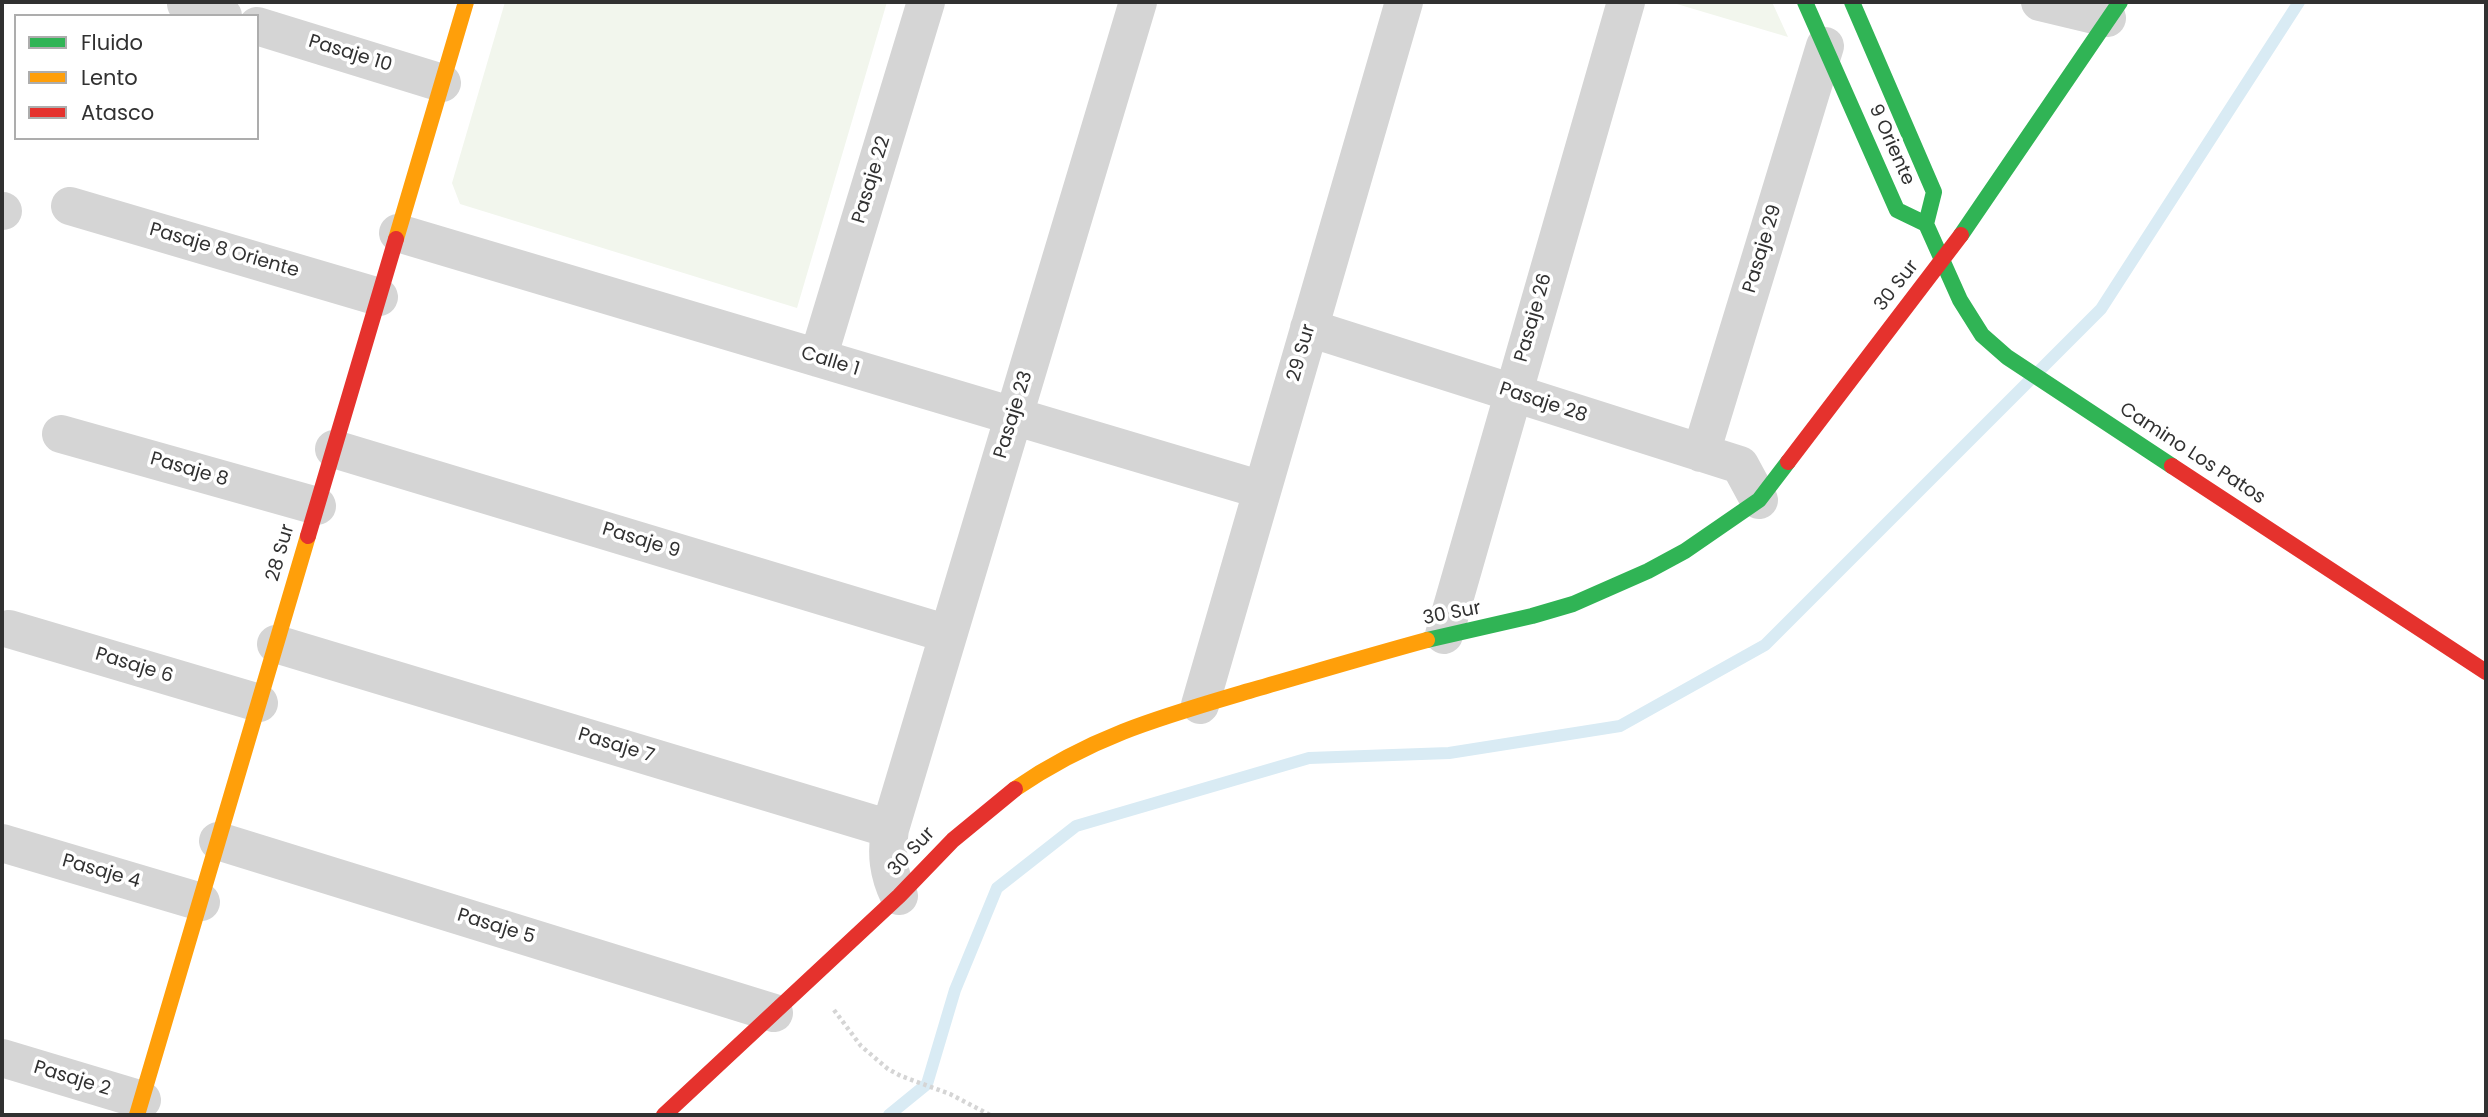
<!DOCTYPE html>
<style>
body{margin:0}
#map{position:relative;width:2488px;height:1117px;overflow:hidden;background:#fff;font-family:Poppins,sans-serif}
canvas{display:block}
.frame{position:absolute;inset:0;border:4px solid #313131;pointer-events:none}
.legend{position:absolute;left:14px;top:14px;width:245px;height:126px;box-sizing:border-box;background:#fff;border:2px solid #adadad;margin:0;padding:9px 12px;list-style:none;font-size:21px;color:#313131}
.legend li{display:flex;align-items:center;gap:14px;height:35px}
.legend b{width:35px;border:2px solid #adadad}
</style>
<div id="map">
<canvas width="2488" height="1117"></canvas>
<div class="frame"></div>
<ul class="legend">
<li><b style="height:9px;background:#30b455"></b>Fluido</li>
<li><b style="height:9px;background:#ff9f0a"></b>Lento</li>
<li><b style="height:9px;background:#e5322d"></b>Atasco</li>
</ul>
</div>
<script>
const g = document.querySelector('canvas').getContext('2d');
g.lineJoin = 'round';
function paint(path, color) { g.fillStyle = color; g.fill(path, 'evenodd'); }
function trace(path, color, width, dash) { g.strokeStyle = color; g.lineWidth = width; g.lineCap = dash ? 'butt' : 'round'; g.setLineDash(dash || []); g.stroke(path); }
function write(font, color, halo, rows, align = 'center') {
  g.font = font + ' Poppins,sans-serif'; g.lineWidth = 7; g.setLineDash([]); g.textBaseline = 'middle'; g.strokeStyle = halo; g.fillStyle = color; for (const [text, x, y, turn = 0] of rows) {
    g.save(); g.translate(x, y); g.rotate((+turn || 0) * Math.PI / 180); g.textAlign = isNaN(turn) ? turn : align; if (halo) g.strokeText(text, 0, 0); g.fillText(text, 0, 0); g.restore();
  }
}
paint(new Path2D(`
 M505,2H887L797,308L460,204L452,183Z
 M1670,2H1772L1788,37Z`), '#f2f6ed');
trace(new Path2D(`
 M889,1115L927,1084L955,990L997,888L1076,826L1309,758L1449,753L1620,726L1765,645L2101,309L2299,2`), '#d9ebf4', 12);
trace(new Path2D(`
 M834,1010L861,1046L888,1069L901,1076L950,1094L990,1115`), '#d5d5d5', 4.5, [3.5, 3.5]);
trace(new Path2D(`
 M2040,2L2107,18
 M186,4L223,16
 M257,26L442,83
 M70,206L379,297
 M2,211H3
 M398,233L1262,490
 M1309,328L1740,465L1759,500
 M818,358L926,2
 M61,434L317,506
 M334,449L948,634
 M1701,453L1825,46
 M9,629L259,703
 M1444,635L1626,2
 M276,644L890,829
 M1200,705L1404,2
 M218,841L774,1013
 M2,843L201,902
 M899,896C888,873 886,854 890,829L1138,2
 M2,1058L142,1100`), '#d5d5d5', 38);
trace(new Path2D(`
 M1805,2L1897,210L1926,224L1934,192L1852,2
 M1926,224L1960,300L1982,335L2007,357L2172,466
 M1961,235L2120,2
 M1427,640L1532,616L1573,604L1648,571L1685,551L1759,500L1788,462`), '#30b455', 16);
trace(new Path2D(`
 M396,239L466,2
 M1015,789C1092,736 1161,717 1249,691C1308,674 1368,656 1427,640
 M137,1115L308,536`), '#ff9f0a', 16);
trace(new Path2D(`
 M1788,462L1961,235
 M2172,466L2486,672
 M308,536L396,239
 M664,1115L899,896L953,840L1015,789`), '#e5322d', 16);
write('19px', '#313131', '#fff', [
 ["Pasaje 10",350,54,17],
 ["9 Oriente",1891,145,66],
 ["Pasaje 22",872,180,-73],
 ["Pasaje 29",1763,249,-73],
 ["Pasaje 8 Oriente",224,251,16],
 ["30 Sur",1897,286,-52],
 ["Pasaje 26",1534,318,-74],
 ["29 Sur",1302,353,-74],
 ["Calle 1",830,362,17],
 ["Pasaje 28",1543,403,18],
 ["Pasaje 23",1014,415,-73],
 ["Camino Los Patos",2192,454,33],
 ["Pasaje 8",189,470,16],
 ["Pasaje 9",641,541,17],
 ["28 Sur",281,553,-74],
 ["30 Sur",1452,614,-11],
 ["Pasaje 6",134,666,17],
 ["Pasaje 7",616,746,17],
 ["30 Sur",912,852,-47],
 ["Pasaje 4",101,872,16],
 ["Pasaje 5",496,927,17],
 ["Pasaje 2",72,1079,17]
]);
</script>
